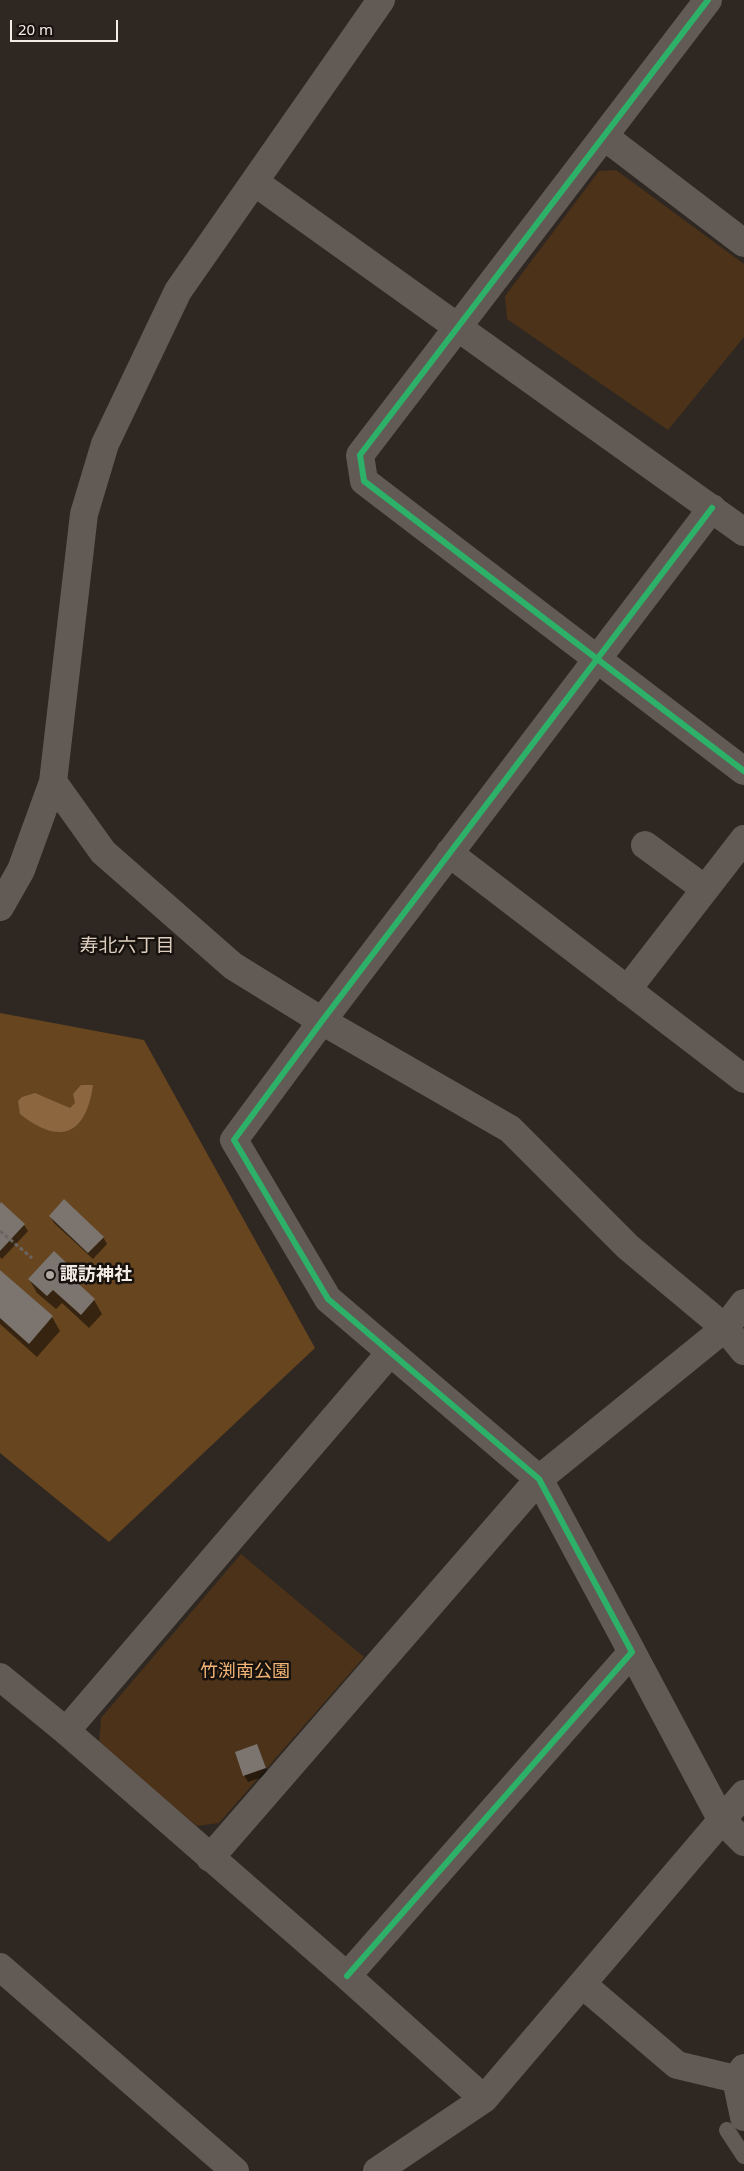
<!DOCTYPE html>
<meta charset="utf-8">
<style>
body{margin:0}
#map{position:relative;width:744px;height:2171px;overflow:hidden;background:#2f2822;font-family:"Noto Sans",sans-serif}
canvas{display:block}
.scale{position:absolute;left:10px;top:20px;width:108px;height:22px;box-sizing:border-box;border:2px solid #f3ebe4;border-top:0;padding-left:6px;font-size:15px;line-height:18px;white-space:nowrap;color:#f3ebe4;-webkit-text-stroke:4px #17120d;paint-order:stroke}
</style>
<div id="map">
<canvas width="744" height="2171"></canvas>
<div class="scale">20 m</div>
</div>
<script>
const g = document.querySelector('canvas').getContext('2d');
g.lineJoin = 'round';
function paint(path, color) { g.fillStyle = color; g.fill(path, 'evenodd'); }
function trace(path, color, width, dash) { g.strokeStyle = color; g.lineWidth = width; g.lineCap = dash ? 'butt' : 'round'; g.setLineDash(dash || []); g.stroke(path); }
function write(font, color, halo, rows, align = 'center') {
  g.font = font + ' "Noto Sans","Noto Sans JP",sans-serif'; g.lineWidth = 5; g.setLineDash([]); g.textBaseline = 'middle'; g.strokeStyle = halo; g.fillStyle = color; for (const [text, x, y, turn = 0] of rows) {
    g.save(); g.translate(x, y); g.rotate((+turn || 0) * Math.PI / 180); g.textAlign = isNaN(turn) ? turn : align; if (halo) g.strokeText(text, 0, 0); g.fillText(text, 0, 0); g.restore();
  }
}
paint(new Path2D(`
 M616,170L744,264V337L668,430L507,319L505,296L599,171Z
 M241,1554L364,1657L219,1823L197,1826L99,1745L101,1718Z`), '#4b3218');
paint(new Path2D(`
 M0,1013L144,1040L315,1348L109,1542L0,1453Z`), '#66451f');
paint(new Path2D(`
 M81,1085H93C86,1135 60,1146 20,1114L18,1101L22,1097L35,1093L70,1108L75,1103L73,1094Z`), '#8c663f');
paint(new Path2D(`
 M0,1205L24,1225L28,1231L2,1259L0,1257Z
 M50,1216L103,1237L107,1244L93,1259L54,1223Z
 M54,1252L72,1270L80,1284L79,1286L94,1300L102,1314L89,1328L62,1303L56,1309L37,1293L29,1279Z
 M0,1272L52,1317L60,1331L37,1357L0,1324Z
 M257,1746L269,1775L248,1782L244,1775Z`), '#0007');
paint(new Path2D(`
 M64,1199L104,1237L88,1253L49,1216Z
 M1,1202L25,1224L0,1251V1204Z
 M54,1251L73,1269L68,1274L95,1299L81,1315L53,1290L47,1296L28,1279Z
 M0,1270L53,1316L29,1344L0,1318Z
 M257,1744L266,1768L243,1776L235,1752Z`), '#7b746f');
trace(new Path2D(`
 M0,1231L32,1258`), '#6a6560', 3, [4, 2.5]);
trace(new Path2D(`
 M727,2130L744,2156`), '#625b55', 16);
trace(new Path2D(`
 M708,0L360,455L364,481L744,771
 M605,137L744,243
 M256,183L744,532
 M53,782L103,852L233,966L322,1021L510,1129L628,1247L725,1328L744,1351
 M645,845L705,889
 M449,853L744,1079
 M0,907L21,870L53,782L84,514L105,444L178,291L381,0
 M627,990L744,839
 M632,1652L721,1819L744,1842
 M0,1677L66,1731L347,1976L484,2099
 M66,1731L389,1354
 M210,1858L539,1479L725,1328L744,1303
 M0,1967L235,2171
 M347,1976L632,1652L539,1479L328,1299L234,1140L322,1021L712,508
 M582,1984L677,2065L736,2079
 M744,2068L736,2079L744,2117
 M377,2171L484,2099L744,1794`), '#625b55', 28);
trace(new Path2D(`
 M708,0L360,455L364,481L744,771
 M347,1976L632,1652L539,1479L328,1299L234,1140L322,1021L712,508`), '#2db169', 6);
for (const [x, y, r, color] of [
 [50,1275,5,"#aea7a0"]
]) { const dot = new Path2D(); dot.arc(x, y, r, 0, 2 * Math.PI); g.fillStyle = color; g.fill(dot); trace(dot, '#17120d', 2); }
write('bold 18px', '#f3ebe4', '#17120d', [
 ["諏訪神社",60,1275]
], 'left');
write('18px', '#f3b576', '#17120d', [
 ["竹渕南公園",245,1672]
]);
write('19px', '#dccdbe', '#17120d', [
 ["寿北六丁目",127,947]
]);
</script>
